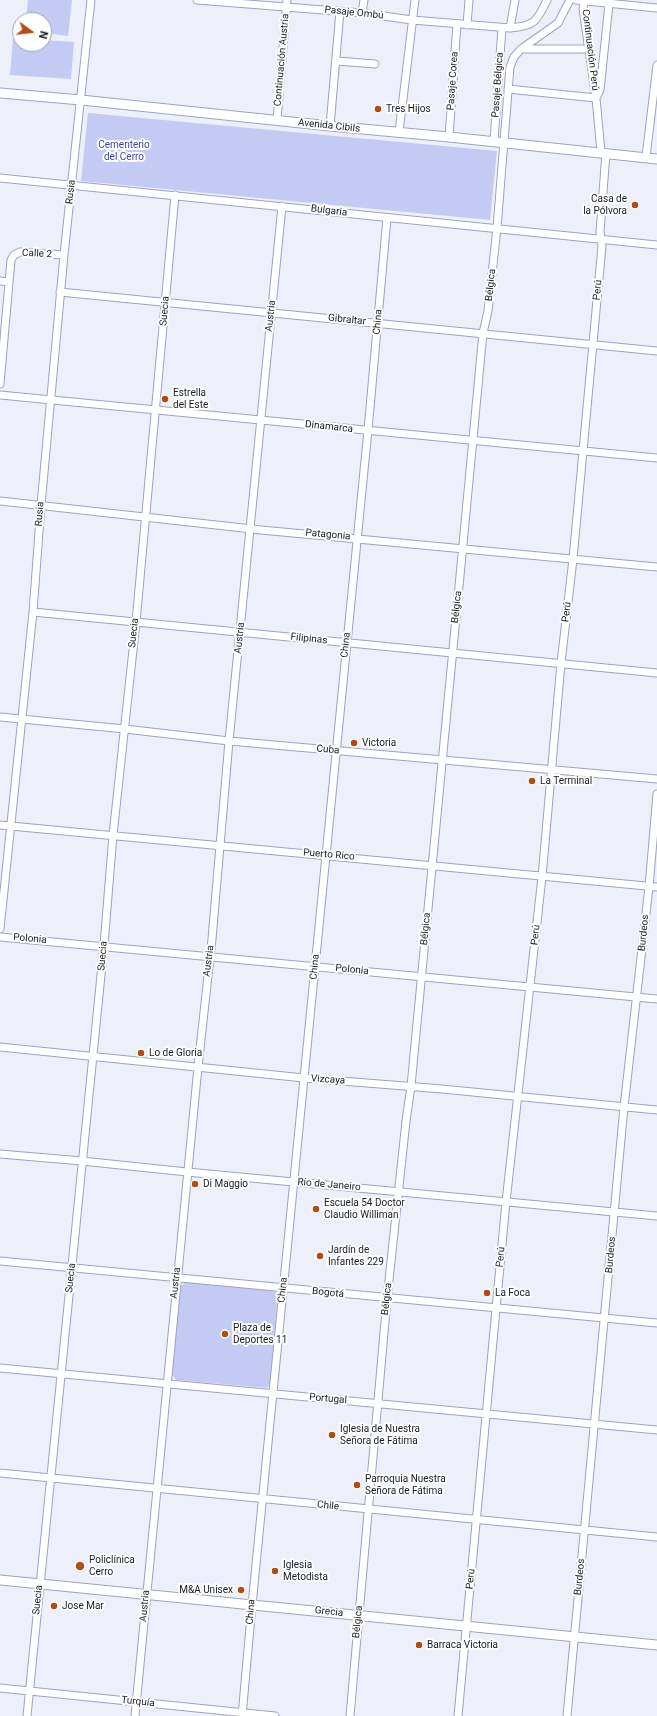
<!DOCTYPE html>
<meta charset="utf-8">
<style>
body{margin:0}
#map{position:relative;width:657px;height:1716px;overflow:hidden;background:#edf0fb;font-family:Roboto,sans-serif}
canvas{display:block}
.north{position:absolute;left:12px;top:12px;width:40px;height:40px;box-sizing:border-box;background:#fefefe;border:1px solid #a3a4a8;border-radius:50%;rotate:105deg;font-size:11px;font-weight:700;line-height:16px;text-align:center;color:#1a1c26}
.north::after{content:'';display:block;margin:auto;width:14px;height:18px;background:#b04d15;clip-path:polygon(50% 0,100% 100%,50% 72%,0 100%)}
</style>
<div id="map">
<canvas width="657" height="1716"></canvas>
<div class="north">N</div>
</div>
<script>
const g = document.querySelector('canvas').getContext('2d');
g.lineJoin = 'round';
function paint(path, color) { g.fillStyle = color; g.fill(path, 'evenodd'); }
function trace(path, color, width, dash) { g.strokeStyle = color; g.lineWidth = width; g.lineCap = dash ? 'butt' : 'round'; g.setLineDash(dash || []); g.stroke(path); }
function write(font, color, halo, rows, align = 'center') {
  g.font = font + ' Roboto,sans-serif'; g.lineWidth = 4; g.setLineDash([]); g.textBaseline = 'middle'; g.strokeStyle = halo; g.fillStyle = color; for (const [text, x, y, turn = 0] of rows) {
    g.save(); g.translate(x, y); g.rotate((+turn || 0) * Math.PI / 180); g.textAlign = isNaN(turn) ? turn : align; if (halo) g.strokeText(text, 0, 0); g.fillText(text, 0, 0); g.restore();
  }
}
paint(new Path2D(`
 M28,0H72L68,36L44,33V20H26Z
 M13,38H20V44H44V40L74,42L71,79L10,75Z
 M88,113L497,151L490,220L81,181Z
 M186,1282L274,1291L278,1293L270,1384L267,1388L176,1380L171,1373L179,1288Z`), '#c3caf3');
const minor = new Path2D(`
 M197,0L362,13L412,20L510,28C534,26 537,22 547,0
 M576,0L657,8
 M584,1L583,9L596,98L601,152
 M362,13L364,0
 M467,25L469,0
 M510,28L515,0
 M521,49H588
 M337,61L375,64
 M508,89L596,98L600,90L609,4
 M277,120L287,0
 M330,126L340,11
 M399,132L415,0
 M449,137L457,24
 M494,141L502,28
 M646,157L657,65
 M0,178L657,245
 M0,281L9,282
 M60,292L657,351
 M0,384L11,260L14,255L20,252L64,255
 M0,395L657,458
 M0,501L261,530L657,567
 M33,612L657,673
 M0,717L125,729L229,741L657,779
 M0,825L657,887
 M0,929L33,612L41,505L64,255L91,0
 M0,937L657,999
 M0,1047L304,1078L442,1089L657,1110
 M0,1154L82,1161L187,1172L657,1216
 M0,1261L657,1323
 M0,1368L657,1430
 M0,1473L657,1537
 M0,1688L275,1716
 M27,1716L104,945L113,835L136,622L175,195
 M135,1716L198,1067L212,939L229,741L282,206
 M242,1716L252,1605L368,430L387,218
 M350,1716L387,1299L406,1121L411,1086C436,835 459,584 483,333L488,311L497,228L510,67L514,57L521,49L558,23L570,0
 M458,1716L506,1202L542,877L561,663L573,559L602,246L600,232L606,153
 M567,1716L624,1107L649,887L657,794`);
const tertiary = new Path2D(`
 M0,93L81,100L330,126L449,137L657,159
 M0,1580L657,1645`);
trace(minor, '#9ea3be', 9);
trace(tertiary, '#9ea3be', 11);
trace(minor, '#fff', 7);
trace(tertiary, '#fff', 9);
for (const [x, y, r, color] of [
 [378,109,4,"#b04d15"],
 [635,205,4,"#b04d15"],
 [165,399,4,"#b04d15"],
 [354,743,4,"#b04d15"],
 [532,781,4,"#b04d15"],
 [141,1053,4,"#b04d15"],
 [195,1184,4,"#b04d15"],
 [316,1209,4,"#b04d15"],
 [320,1256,4,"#b04d15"],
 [487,1293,4,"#b04d15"],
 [225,1334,4,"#b04d15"],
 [332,1435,4,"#b04d15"],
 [357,1485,4,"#b04d15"],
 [80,1566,5,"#b04d15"],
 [275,1571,4,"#b04d15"],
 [241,1590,4,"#b04d15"],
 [54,1606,4,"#b04d15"],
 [419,1645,4,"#b04d15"]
]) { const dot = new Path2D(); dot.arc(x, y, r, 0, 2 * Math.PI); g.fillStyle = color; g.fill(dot); trace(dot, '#fefefe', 1.5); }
write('10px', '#1a1c26', '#fefefe', [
 ["Pasaje Ombú",354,13,6],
 ["Continuación Perú",590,50,83],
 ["Continuación Austria",282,60,-85],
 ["Pasaje Corea",453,81,-86],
 ["Pasaje Bélgica",498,85,-86],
 ["Avenida Cibils",329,126,6],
 ["Rusia",71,192,-84],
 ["Bulgaria",329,211,7],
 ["Calle 2",37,254,3],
 ["Bélgica",491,285,-84],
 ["Perú",598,290,-85],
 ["Suecia",165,311,-85],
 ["Austria",271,316,-84],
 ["Gibraltar",347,320,6],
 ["China",378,322,-85],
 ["Dinamarca",329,427,6],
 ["Rusia",40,514,-86],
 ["Patagonia",328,535,5],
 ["Bélgica",457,607,-84],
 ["Perú",567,612,-83],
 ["Suecia",134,633,-84],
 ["Austria",240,638,-84],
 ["Filipinas",309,639,6],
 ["China",346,645,-84],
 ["Cuba",328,750,5],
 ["Puerto Rico",329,855,5],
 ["Bélgica",426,929,-85],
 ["Burdeos",644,933,-84],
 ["Perú",536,935,-84],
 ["Polonia",30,939,5],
 ["Suecia",103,956,-85],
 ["Austria",209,961,-83],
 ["China",315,967,-84],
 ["Polonia",352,970,6],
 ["Vizcaya",328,1080,4],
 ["Río de Janeiro",329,1185,5],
 ["Burdeos",611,1255,-85],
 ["Perú",501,1257,-85],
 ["Suecia",71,1278,-84],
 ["Austria",176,1283,-84],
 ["China",283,1290,-84],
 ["Bogotá",328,1293,6],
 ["Bélgica",387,1299,-84],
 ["Portugal",328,1399,5],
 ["Chile",328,1506,6],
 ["Burdeos",580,1577,-84],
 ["Perú",471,1579,-84],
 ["Suecia",38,1600,-84],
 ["Austria",145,1606,-85],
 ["China",251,1612,-85],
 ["Grecia",329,1612,6],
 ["Bélgica",358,1622,-85],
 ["Turquía",138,1702,6]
]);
write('10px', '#1a1c26', '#fefefe', [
 ["Tres Hijos",386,109],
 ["Casa de",627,199,"right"],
 ["la Pólvora",627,211,"right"],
 ["Estrella",173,393],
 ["del Este",173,405],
 ["Victoria",362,743],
 ["La Terminal",540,781],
 ["Lo de Gloria",149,1053],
 ["Di Maggio",203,1184],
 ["Escuela 54 Doctor",324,1203],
 ["Claudio Williman",324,1215],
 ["Jardín de",328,1250],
 ["Infantes 229",328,1262],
 ["La Foca",495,1293],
 ["Plaza de",233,1328],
 ["Deportes 11",233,1340],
 ["Iglesia de Nuestra",340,1429],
 ["Señora de Fátima",340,1441],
 ["Parroquia Nuestra",365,1479],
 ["Señora de Fátima",365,1491],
 ["Policlínica",89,1560],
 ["Cerro",89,1572],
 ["Iglesia",283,1565],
 ["Metodista",283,1577],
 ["M&A Unisex",233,1590,"right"],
 ["Jose Mar",62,1606],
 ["Barraca Victoria",427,1645]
], 'left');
write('10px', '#4143a1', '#fefefe', [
 ["Cementerio",124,145],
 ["del Cerro",124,157]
]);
</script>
